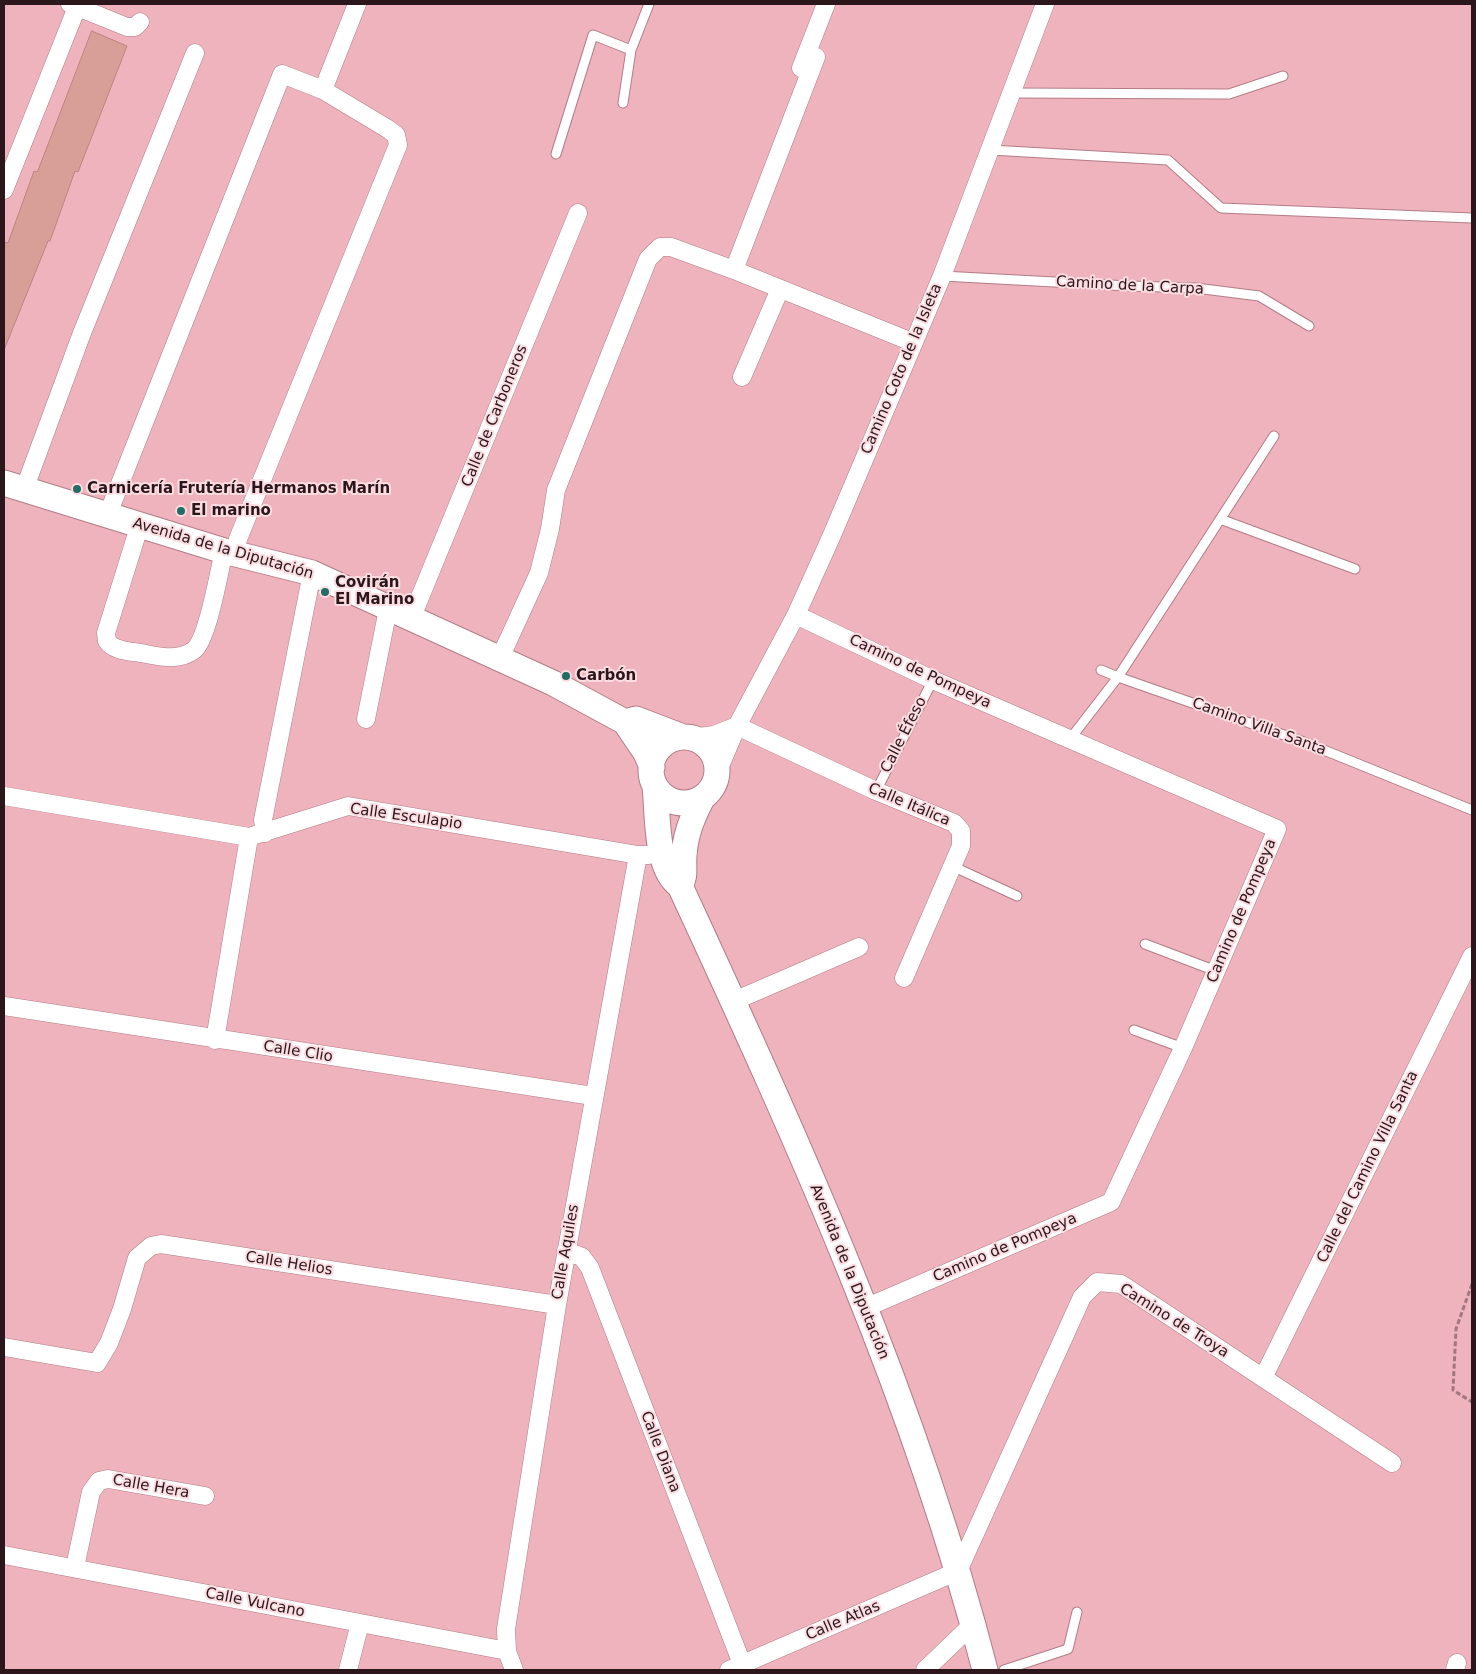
<!DOCTYPE html>
<meta charset="utf-8">
<style>
body{margin:0}
#map{position:relative;width:1476px;height:1674px;overflow:hidden;background:#eeb3bd;font-family:"DejaVu Sans",sans-serif}
canvas{display:block}
.frame{position:absolute;inset:0;border:5px solid #2b161b;pointer-events:none}
</style>
<div id="map">
<canvas width="1476" height="1674"></canvas>
<div class="frame"></div>
</div>
<script>
const g = document.querySelector('canvas').getContext('2d');
g.lineJoin = 'round';
function paint(path, color) { g.fillStyle = color; g.fill(path, 'evenodd'); }
function trace(path, color, width, dash) { g.strokeStyle = color; g.lineWidth = width; g.lineCap = dash ? 'butt' : 'round'; g.setLineDash(dash || []); g.stroke(path); }
function write(font, color, halo, rows, align = 'center') {
  g.font = font + ' "DejaVu Sans",sans-serif'; g.lineWidth = 4; g.setLineDash([]); g.textBaseline = 'middle'; g.strokeStyle = halo; g.fillStyle = color; for (const [text, x, y, turn = 0] of rows) {
    g.save(); g.translate(x, y); g.rotate((+turn || 0) * Math.PI / 180); g.textAlign = isNaN(turn) ? turn : align; if (halo) g.strokeText(text, 0, 0); g.fillText(text, 0, 0); g.restore();
  }
}
const building = new Path2D(`
 M92,31L127,46L78,172L75,171L50,241H48L4,350V242L8,243L34,171L37,172Z`);
paint(building, '#d89f98');
trace(building, '#bc857e', 1);
const lane = new Path2D(`
 M1012,93L1229,94L1283,76
 M623,103L631,50
 M990,150L1168,160L1221,208L1472,218
 M556,154L593,35L631,50L649,4
 M942,276L1129,286L1196,288L1259,296L1309,326
 M1220,519L1355,569
 M1101,670L1118,677L1274,436
 M1070,739L1118,677L1304,742L1472,810
 M876,791L933,680
 M952,866L1017,896
 M1145,944L1216,971
 M1134,1030L1183,1048
 M1004,1670L1068,1649L1077,1612`);
const street = new Path2D(`
 M70,4L127,27H135L140,22
 M801,68L826,4
 M323,90L357,4
 M4,190L77,7
 M734,270L816,57
 M742,377L780,289
 M24,490L82,333L195,53
 M108,514L282,74L323,90L388,129L396,135L398,145L238,539L235,554
 M140,524L106,633L107,641C114,652 133,651 146,654C162,657 179,661 194,650C208,639 219,571 224,551
 M796,615L933,680L1277,829L1183,1048L1111,1202L865,1308
 M411,619L578,213
 M500,658L539,573L550,529L556,490L648,259L660,247H671L734,270L912,342
 M366,719L388,609
 M737,726L876,791L954,823L961,831V846L904,978
 M692,738L714,735L737,726
 M717,773L737,726L796,615L832,535L942,276L1045,4
 M4,796L249,837L348,806L638,855H649
 M265,833L263,820L312,573
 M734,1001L859,947
 M4,1006L593,1096
 M215,1040L249,837
 M566,1251L582,1257L590,1268L742,1664
 M4,1347L97,1363L109,1343L122,1309L137,1258L151,1246L161,1244L557,1305
 M1263,1378L1472,956
 M4,1555L507,1651
 M75,1567L91,1492L99,1481L108,1479L205,1496
 M348,1670L360,1623
 M514,1670L507,1651L506,1629L557,1305L638,855
 M729,1670L958,1571L1082,1297L1097,1282L1121,1284L1392,1463
 M925,1670L973,1624
 M1455,1670L1457,1663`);
const secondary = new Path2D(`
 M4,483L224,551L312,573L553,683L625,722L646,753L652,767
 M625,722L636,719L683,737
 M651 770a33 33 0 1 1 66 0a33 33 0 1 1-66 0Z
 M655,786C658,814 655,869 680,886C798,1141 915,1398 985,1670
 M680,886C686,876 683,868 684,856C685,835 693,815 703,797`);
trace(lane, '#b37c87', 11);
trace(street, '#b37c87', 19);
trace(secondary, '#b37c87', 27);
trace(new Path2D(`
 M1472,1284L1456,1329L1453,1390L1472,1402`), '#a3767f', 3, [5, 2.5]);
trace(lane, '#fff', 9);
trace(street, '#fff', 18);
trace(secondary, '#fff', 25);
for (const [x, y, r, color] of [
 [77,489,5,"#226c65"],
 [181,511,5,"#226c65"],
 [325,592,5,"#226c65"],
 [566,676,5,"#226c65"]
]) { const dot = new Path2D(); dot.arc(x, y, r, 0, 2 * Math.PI); g.fillStyle = color; g.fill(dot); trace(dot, '#fbdde1', 2); }
write('15px', '#2b161b', '#fbdde1', [
 ["Camino de la Carpa",1130,286,3],
 ["Camino Coto de la Isleta",902,369,-67],
 ["Calle de Carboneros",495,416,-68],
 ["Avenida de la Diputación",223,549,16],
 ["Camino de Pompeya",920,672,25],
 ["Camino Villa Santa",1259,727,20],
 ["Calle Éfeso",904,735,-63],
 ["Calle Itálica",909,805,23],
 ["Calle Esculapio",406,817,8],
 ["Camino de Pompeya",1242,911,-67],
 ["Calle Clio",298,1052,9],
 ["Calle del Camino Villa Santa",1368,1167,-64],
 ["Camino de Pompeya",1005,1248,-23],
 ["Calle Aquiles",566,1252,-80],
 ["Calle Helios",289,1264,9],
 ["Avenida de la Diputación",849,1272,68],
 ["Camino de Troya",1174,1321,32],
 ["Calle Diana",660,1452,69],
 ["Calle Hera",151,1487,10],
 ["Calle Vulcano",255,1603,11],
 ["Calle Atlas",843,1621,-23]
]);
write('bold 15px', '#2b161b', '#fbdde1', [
 ["Carnicería Frutería Hermanos Marín",87,489],
 ["El marino",191,511],
 ["Covirán",335,583],
 ["El Marino",335,600],
 ["Carbón",576,676]
], 'left');
</script>
